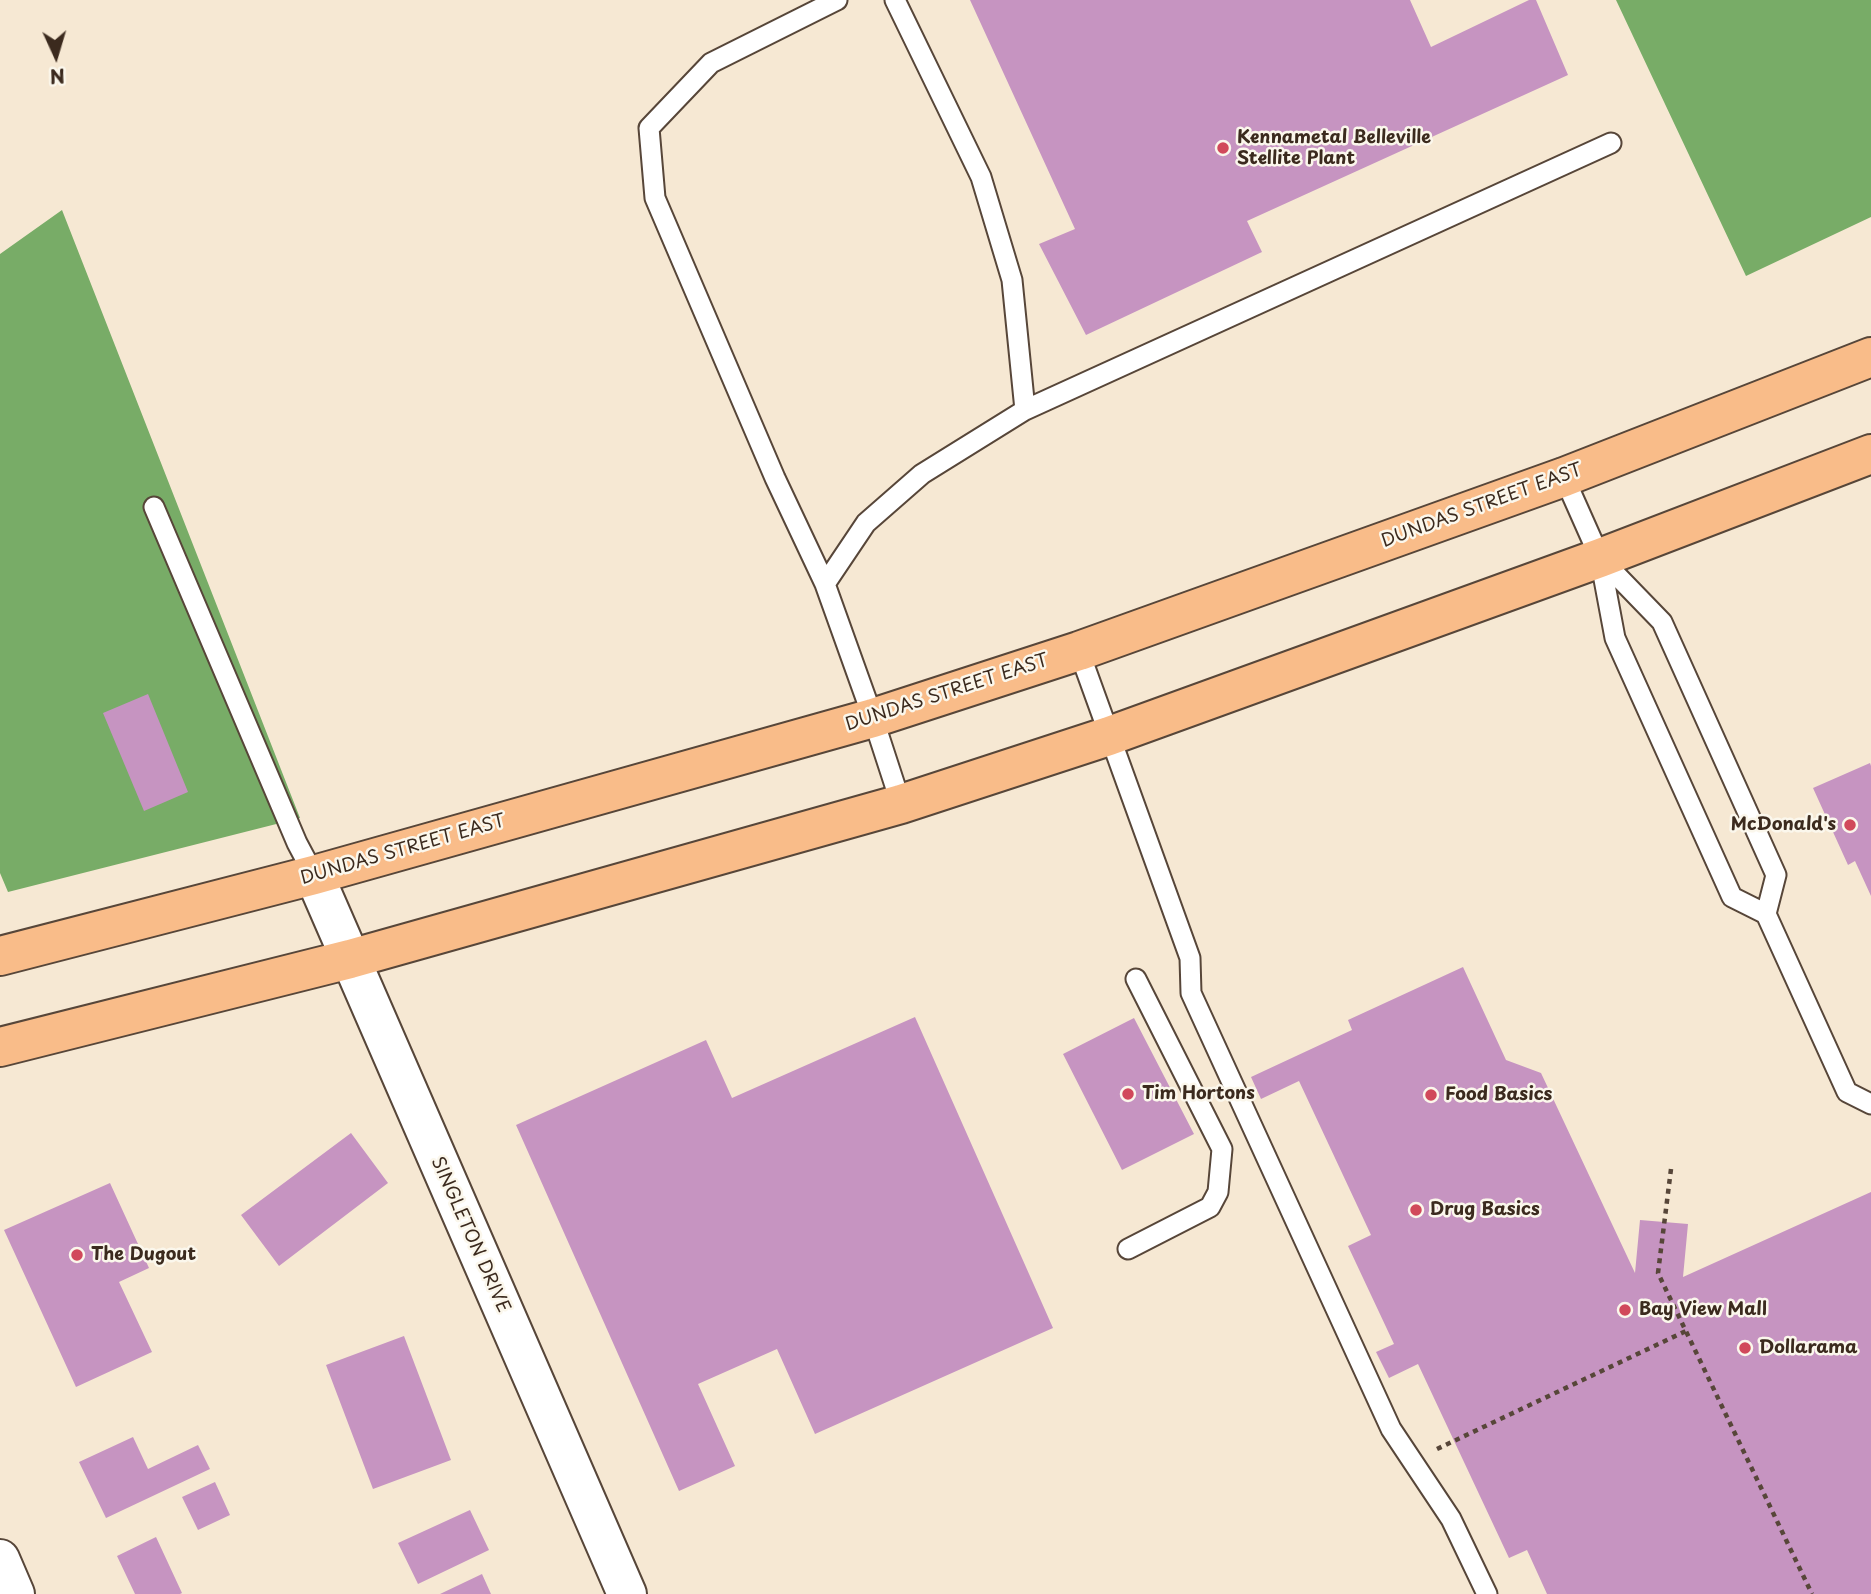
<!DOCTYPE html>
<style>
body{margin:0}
#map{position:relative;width:1871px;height:1594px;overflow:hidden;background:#f6e8d3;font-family:"Playpen Sans",sans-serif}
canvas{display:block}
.north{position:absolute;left:21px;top:21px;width:70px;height:70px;-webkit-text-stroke:5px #fbf7ec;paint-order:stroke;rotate:176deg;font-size:19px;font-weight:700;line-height:28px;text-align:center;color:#3b2a1e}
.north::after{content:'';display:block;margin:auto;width:24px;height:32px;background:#3b2a1e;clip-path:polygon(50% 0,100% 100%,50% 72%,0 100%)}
</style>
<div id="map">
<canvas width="1871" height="1594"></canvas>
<div class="north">N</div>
</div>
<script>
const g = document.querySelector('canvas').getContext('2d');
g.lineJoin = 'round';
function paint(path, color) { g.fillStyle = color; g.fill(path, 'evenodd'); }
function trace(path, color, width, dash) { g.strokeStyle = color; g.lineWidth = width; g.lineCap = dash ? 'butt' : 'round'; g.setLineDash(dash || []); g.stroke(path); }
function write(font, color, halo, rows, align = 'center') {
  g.font = font + ' "Playpen Sans",sans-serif'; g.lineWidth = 5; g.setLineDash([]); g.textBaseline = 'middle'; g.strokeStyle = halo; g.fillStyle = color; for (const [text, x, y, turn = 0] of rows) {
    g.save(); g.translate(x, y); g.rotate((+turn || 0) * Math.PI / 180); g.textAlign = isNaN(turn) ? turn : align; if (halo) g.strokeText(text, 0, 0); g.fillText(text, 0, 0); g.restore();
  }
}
paint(new Path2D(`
 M1616,0H1871V217L1746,276Z
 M62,210L300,818L8,892L0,873V254Z`), '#78ac67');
paint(new Path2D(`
 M970,0H1410L1431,47L1529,0H1536L1568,75L1247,221L1262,252L1086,335L1039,244L1075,229Z
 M148,694L188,792L144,811L103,713Z
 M1870,763L1871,766V896L1855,861L1848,865L1813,788Z
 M1463,967L1506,1060L1541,1073L1635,1273L1640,1220L1688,1224L1683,1277L1871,1192V1594H1547L1527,1550L1509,1558L1418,1364L1389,1378L1376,1352L1394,1344L1348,1246L1371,1235L1299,1081L1261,1099L1251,1077L1352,1030L1348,1020Z
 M915,1017L1053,1328L815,1434L777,1349L698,1384L735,1466L679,1491L516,1125L706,1040L732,1098Z
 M1134,1018L1194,1134L1122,1170L1063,1054Z
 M351,1133L388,1183L279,1266L241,1215Z
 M110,1183L149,1268L119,1282L152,1352L76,1387L4,1230Z
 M404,1336L451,1460L373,1489L326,1365Z
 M133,1437L148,1469L198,1445L210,1469L106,1518L79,1462Z
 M215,1482L230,1515L198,1530L182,1497Z
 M470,1510L489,1550L418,1584L398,1543Z
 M156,1537L182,1593L180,1594H135L117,1556Z
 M482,1574L491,1594H440Z`), '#c694c1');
const service = new Path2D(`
 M895,0L981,177L1012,280L1025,410
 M1564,477L1600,558L1615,638L1732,897L1766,914
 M154,507L297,843L314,875
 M1600,558L1662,622L1776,875L1766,914L1847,1092L1871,1104
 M825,584L775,478L655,198L649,128L711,63L837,0
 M1079,651L1190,958L1191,993L1391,1429L1451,1519L1487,1594
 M901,804L873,718L825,584L866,523L922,474L1025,410L1611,143
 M1128,1249L1210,1207L1218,1192L1222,1149L1136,979`);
const minor = new Path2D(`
 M314,875L627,1594`);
const tertiary = new Path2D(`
 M0,1559L15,1594`);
const primary = new Path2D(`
 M0,956L314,875L873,718L1079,651L1564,477L1871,357
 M0,1047L350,959L901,804L1109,736L1600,558L1871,454`);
trace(service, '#574639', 23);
trace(minor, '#574639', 42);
trace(tertiary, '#574639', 42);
trace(primary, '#574639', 42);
trace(new Path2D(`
 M1671,1169L1658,1273L1812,1594
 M1437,1449L1686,1331`), '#574639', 4.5, [5, 5]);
trace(service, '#fff', 19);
trace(minor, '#fff', 38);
trace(tertiary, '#fff', 38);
trace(primary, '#f9bc89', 38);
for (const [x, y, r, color] of [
 [1223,148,7,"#d1495b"],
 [1850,825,7,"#d1495b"],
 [1128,1094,7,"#d1495b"],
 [1431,1095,7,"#d1495b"],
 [1416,1210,7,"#d1495b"],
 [77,1255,7,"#d1495b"],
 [1625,1310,7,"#d1495b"],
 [1745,1348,7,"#d1495b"]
]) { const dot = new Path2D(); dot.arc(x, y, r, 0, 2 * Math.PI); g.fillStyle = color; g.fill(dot); trace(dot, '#fbf7ec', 2.5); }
write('bold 18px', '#3b2a1e', '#fbf7ec', [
 ["Kennametal Belleville",1237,138],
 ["Stellite Plant",1237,159],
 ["McDonald's",1836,825,"right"],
 ["Tim Hortons",1142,1094],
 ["Food Basics",1445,1095],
 ["Drug Basics",1430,1210],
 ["The Dugout",91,1255],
 ["Bay View Mall",1639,1310],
 ["Dollarama",1759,1348]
], 'left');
write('18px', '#3b2a1e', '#fbf7ec', [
 ["DUNDAS STREET EAST",1482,506,-20],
 ["DUNDAS STREET EAST",947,693,-18],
 ["DUNDAS STREET EAST",403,850,-16],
 ["SINGLETON DRIVE",470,1235,66]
]);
</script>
